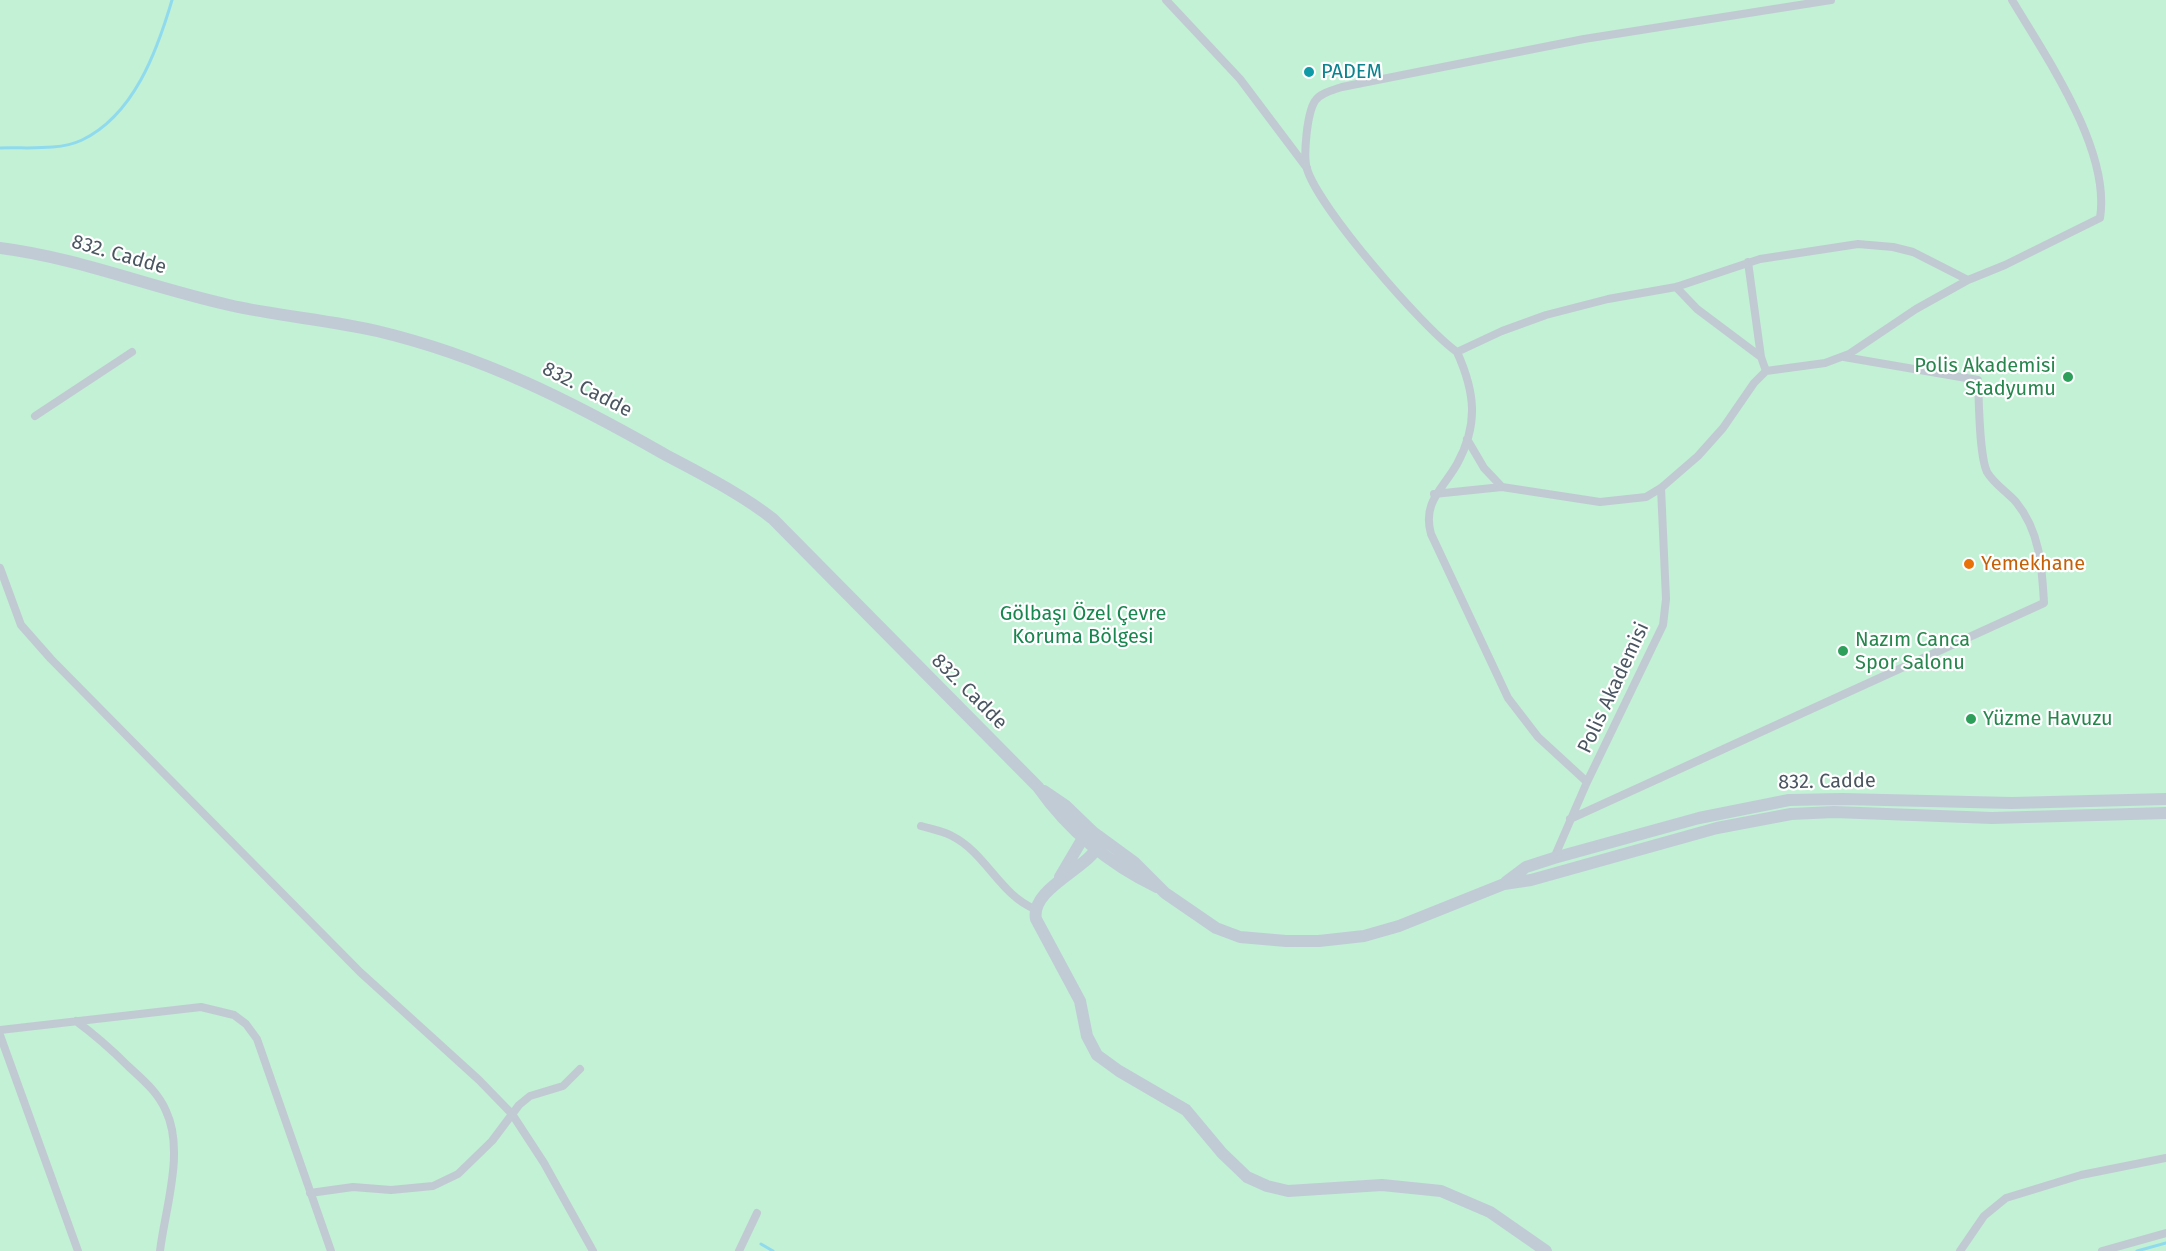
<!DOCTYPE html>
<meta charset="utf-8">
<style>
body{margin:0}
canvas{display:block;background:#f5f3f3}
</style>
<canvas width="2166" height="1251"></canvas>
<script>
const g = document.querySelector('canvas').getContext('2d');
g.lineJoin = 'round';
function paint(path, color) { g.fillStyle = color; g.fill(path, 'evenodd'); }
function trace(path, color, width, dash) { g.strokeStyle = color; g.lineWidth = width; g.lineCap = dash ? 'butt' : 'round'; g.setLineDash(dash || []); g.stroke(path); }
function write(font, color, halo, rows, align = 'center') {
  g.font = font + ' "Fira Sans",sans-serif'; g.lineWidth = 4.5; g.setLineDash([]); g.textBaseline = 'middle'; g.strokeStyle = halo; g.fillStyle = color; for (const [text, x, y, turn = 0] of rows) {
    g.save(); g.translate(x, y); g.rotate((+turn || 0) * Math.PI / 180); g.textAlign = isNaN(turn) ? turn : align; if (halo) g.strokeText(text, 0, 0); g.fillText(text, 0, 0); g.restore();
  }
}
paint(new Path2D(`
 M0,0H2166V1251H0Z`), '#c3f1d5');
trace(new Path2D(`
 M0,148C25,147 59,151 82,140C134,115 157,51 172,0
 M761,1244L773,1251
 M2137,1251L2166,1243`), '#90daee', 3);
trace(new Path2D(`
 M1166,0L1240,79L1307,168
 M1748,262L1761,357L1766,371
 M1676,287L1697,309L1761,357
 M1457,352L1502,331L1546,315L1608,299L1676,287L1760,259L1858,244L1893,247L1913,252L1968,280L2005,265L2100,218C2111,150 2046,57 2012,0
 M1457,352C1423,328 1319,208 1307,169C1303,156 1307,113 1315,101C1320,93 1333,90 1342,87L1584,39L1831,0
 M1457,352C1475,392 1479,424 1457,464C1443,489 1422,502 1431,534L1508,698L1538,737L1587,782
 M35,416L132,352
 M1467,439L1484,468L1502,487
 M1434,494L1502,487L1600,502L1646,497L1661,488L1698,456L1723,428L1754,383L1766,371L1825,363L1849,354L1916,309L1968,280
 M0,568L21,625L51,659L360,972L479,1080L512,1114L544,1163L593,1251
 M1570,819L2044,603C2042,567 2040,531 2016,502C2007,492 1994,484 1987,472C1979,455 1979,401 1978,380L1844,357
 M921,826C931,829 943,831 952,836C986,853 1000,895 1035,909
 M1554,858L1587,782L1663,625L1666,599L1661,488
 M76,1021C95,1035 111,1049 128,1066C142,1079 158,1092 166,1111C185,1151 165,1209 160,1251
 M0,1030L201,1007L234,1015L246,1024L257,1039L331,1251
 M0,1035L78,1251
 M310,1193L353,1187L391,1190L433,1186L458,1174L492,1141L519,1105L530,1096L563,1086L580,1069
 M739,1251L757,1213
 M1960,1251L1984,1216L2006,1198L2081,1175L2166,1158
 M2102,1251L2166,1233`), '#c1cad2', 8);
trace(new Path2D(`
 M0,248C79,258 152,288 229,305C278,316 328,320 377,331C482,356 571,401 664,454C701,474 740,493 773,519L1038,787C1069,831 1109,864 1157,887
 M1044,791L1066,806L1093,832L1134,862L1165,893L1216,928L1240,937L1286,941H1319L1364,936L1399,926L1504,884L1531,880L1717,828L1791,814L1834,812L1992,818L2166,813
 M1099,845C1087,869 1030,889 1036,919L1080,1001L1087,1036L1097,1055L1119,1071L1186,1110L1222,1153L1247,1177L1267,1186L1288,1191L1382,1185L1441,1191L1490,1212L1546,1251
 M1060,877L1083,838L1089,835
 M1506,882L1526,867L1554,858L1699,818L1789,800L1842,799L2012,803L2166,799`), '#c1cbd6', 12);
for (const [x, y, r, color] of [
 [1309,72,6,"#0f9aa8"],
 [2068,377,6,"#2e9e5b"],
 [1969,564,6,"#e8710a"],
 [1843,651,6,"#2e9e5b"],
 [1971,719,6,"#2e9e5b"]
]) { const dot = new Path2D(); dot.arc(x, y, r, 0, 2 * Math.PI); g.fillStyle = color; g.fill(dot); trace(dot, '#fff', 2); }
write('20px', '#0d838f', '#fff', [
 ["PADEM",1321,72]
], 'left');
write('20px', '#4a5661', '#fff', [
 ["832. Cadde",119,255,16],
 ["832. Cadde",587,390,27],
 ["Polis Akademisi",1614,688,-65],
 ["832. Cadde",969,692,45],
 ["832. Cadde",1827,782,-1]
]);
write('20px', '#27864d', '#fff', [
 ["Polis Akademisi",2056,366,"right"],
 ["Stadyumu",2056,389,"right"],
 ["Nazım Canca",1855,640],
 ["Spor Salonu",1855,663],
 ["Yüzme Havuzu",1983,719]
], 'left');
write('20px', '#c56008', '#fff', [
 ["Yemekhane",1981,564]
], 'left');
write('20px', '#17864f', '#fff', [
 ["Gölbaşı Özel Çevre",1083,614],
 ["Koruma Bölgesi",1083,637]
]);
</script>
